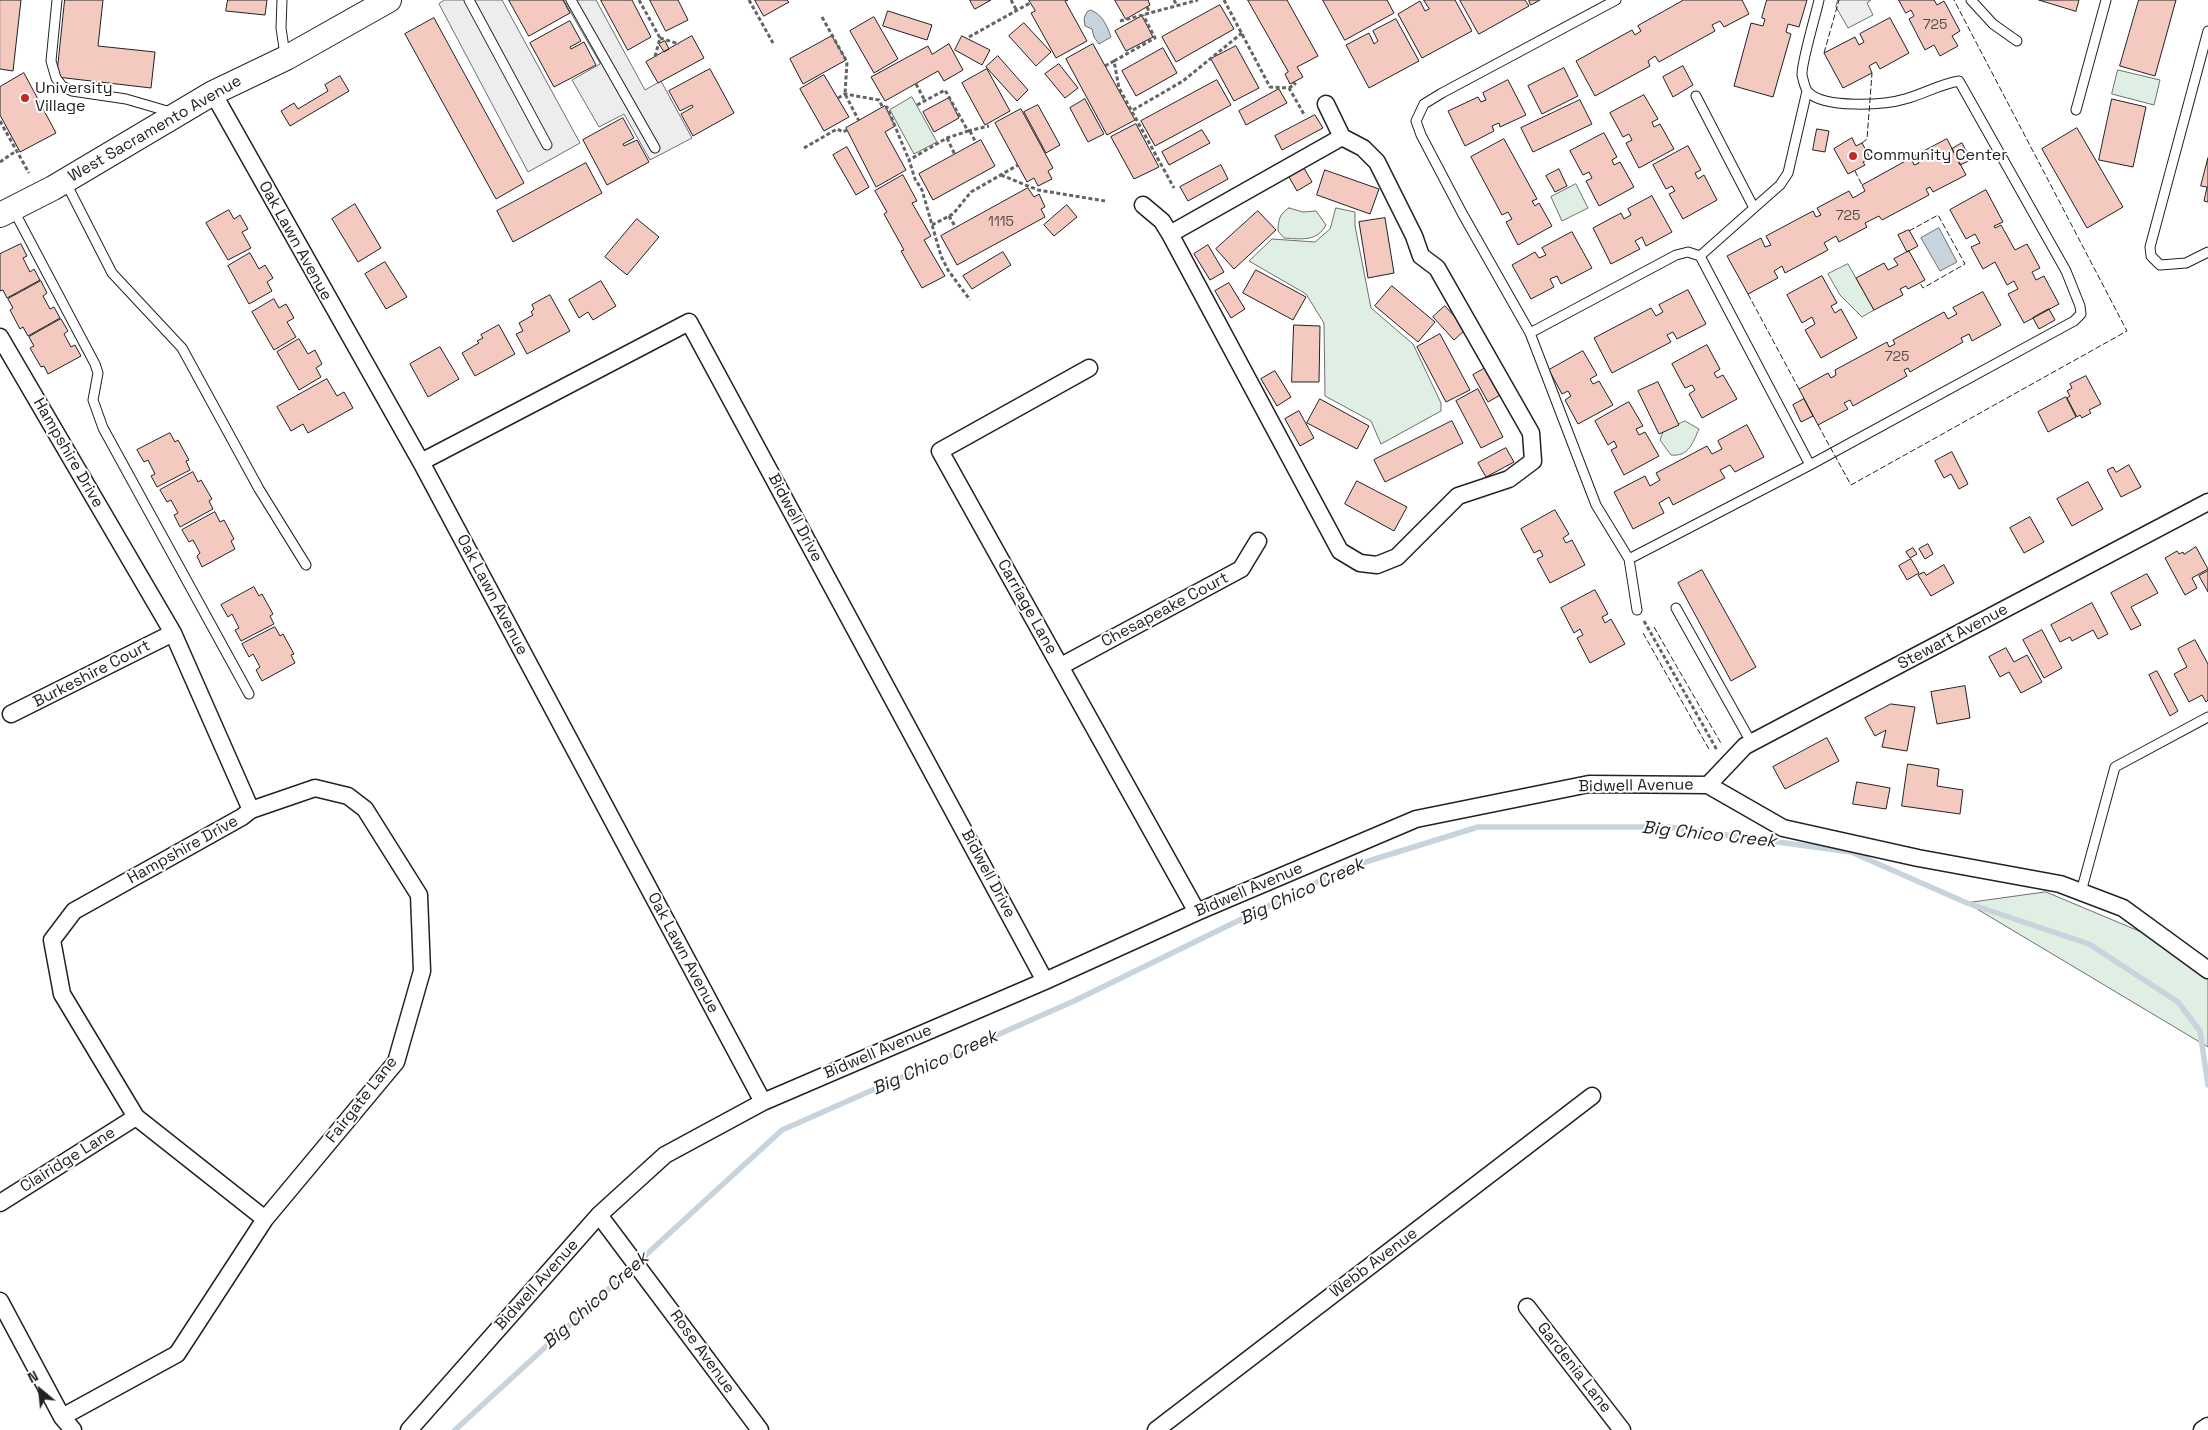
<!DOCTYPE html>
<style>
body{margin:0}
#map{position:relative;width:2208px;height:1430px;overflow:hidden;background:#fff;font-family:"Space Grotesk",sans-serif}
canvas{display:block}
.north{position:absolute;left:15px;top:1365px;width:50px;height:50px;-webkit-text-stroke:4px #fff;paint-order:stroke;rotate:332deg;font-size:14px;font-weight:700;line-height:20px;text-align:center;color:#222}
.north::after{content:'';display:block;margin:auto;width:18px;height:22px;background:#222;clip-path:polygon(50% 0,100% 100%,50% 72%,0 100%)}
</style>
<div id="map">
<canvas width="2208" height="1430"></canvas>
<div class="north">N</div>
</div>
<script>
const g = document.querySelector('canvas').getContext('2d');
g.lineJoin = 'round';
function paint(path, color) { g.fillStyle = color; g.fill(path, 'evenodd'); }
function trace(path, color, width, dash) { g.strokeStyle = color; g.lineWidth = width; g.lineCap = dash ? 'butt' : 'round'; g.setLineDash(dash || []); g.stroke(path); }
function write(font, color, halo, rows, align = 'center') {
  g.font = font + ' "Space Grotesk",sans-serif'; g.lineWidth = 4; g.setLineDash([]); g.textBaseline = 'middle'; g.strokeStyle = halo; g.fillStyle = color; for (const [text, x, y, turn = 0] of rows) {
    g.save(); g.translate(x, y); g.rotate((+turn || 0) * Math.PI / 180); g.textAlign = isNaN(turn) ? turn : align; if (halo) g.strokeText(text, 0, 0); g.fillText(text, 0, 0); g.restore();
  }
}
const green = new Path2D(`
 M2118,70L2160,80L2154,105L2112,94Z
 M912,97L937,142L914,154L890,110Z
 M1576,184L1588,208L1562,221L1551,197Z
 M1289,208L1303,212L1316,211L1326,225C1317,242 1301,239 1284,238L1278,231C1278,220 1280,213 1289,208Z
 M1336,208L1355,212V226L1371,308L1413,344L1441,403V411L1381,444L1371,421L1325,396L1324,323L1306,294L1249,261L1272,239L1315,242L1330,229Z
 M1848,264L1874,310L1862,317L1840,295L1828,274Z
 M1685,421L1699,429C1693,442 1689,457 1671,455L1660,440L1663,432Z
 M2046,892L2208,960V1047L1967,903Z`);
paint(green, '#e0efe3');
trace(green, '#6f6f6f', 1);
const parking = new Path2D(`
 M445,0H502L580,143L528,172L439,4Z
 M564,0H596L645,90L661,81L692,138L650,160L624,114L599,127L572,80L600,64Z
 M1838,0H1871L1867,3L1873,15L1848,28L1836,7Z`);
paint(parking, '#ededed');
trace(parking, '#6f6f6f', 1);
const water = new Path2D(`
 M1091,10C1103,15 1107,26 1111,37L1099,44L1094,37L1092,29L1085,26L1084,18L1087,12Z
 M1939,228L1957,262L1940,271L1921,238Z`);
paint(water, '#c7d3dd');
trace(water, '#6f6f6f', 1);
trace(new Path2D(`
 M455,1430L782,1130L1074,1001L1346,868L1478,827H1668L1851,852L1967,903L2089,944L2178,1002L2200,1031L2208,1085`), '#c7d3dd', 5.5);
const building = new Path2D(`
 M0,0H21L13,71L0,69Z
 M65,0H103L98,46L155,52L151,88L57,77Z
 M228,0H267L265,15L226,11Z
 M509,0H563L570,13L529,36Z
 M601,0H632L651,37L628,50Z
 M650,0H678L688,20L666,31Z
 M755,0H787L789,2L764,16Z
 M970,0H991L975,9Z
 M1029,0H1068L1065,1L1087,41L1056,58L1031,13L1035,11Z
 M1115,0H1148L1150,5L1126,19Z
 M1248,0H1287L1318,56L1297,67L1303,77L1290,84L1285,74L1288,72Z
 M1323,0H1387L1394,13L1345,40Z
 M1424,0H1455L1472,31L1422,58L1398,14L1420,1L1425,11L1429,9Z
 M1460,0H1525L1529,6L1479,34Z
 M1529,0H1540L1531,5Z
 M1684,0H1742L1749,14L1724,27L1720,21L1712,25L1715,31L1659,62L1655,56L1648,61L1650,66L1595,96L1576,61L1632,30L1635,35L1641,31L1638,26Z
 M1767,0H1807L1799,27L1788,24L1786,32L1791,34L1773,97L1734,86L1751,23L1763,26L1765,19L1762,18Z
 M1899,0H1934L1937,5L1944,1L1960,31L1952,36L1958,46L1940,56L1934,45L1925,50L1909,19L1914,16L1911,10L1906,13Z
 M2039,0H2079L2076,11Z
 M2139,0H2176L2155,76L2120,66Z
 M1220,5L1234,29L1176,62L1162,37Z
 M888,11L932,25L927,40L883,26Z
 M1142,16L1153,37L1126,51L1115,31Z
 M874,17L898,59L874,73L850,31Z
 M434,18L524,183L496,199L405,34Z
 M1890,18L1909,53L1880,69L1876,62L1869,66L1872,73L1843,88L1824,53L1855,37L1859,45L1864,42L1860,34Z
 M1396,19L1419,61L1369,88L1346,45L1369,33L1374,44L1378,41L1373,31Z
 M570,21L581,41L570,47L571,49L584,42L596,65L554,87L530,43Z
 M1024,23L1051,52L1036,66L1009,36Z
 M692,36L704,58L658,83L646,62Z
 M832,36L846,60L803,84L790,59Z
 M962,36L990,50L982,65L955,50Z
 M665,41L669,49L664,52L659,44Z
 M949,44L963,70L944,81L938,71L885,101L871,77L928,46L932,54Z
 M1093,44L1135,120L1107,135L1066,59Z
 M1236,46L1259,88L1234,101L1211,59Z
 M1163,48L1177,73L1136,96L1122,71Z
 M998,56L1028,90L1017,101L986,67Z
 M1059,64L1078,88L1065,98L1045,74Z
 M1683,66L1693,85L1673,97L1663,77Z
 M1564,68L1578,96L1542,114L1528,86Z
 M710,69L734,113L693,136L681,114L693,107L692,105L680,111L669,91Z
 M987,69L1010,111L985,125L962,83Z
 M24,73L56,133L20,152L0,115V87Z
 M824,75L849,117L824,131L800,89Z
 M340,76L349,91L290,126L281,111L294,103L298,109L328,91L325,85Z
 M1217,80L1231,105L1155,146L1141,121Z
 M1508,80L1526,115L1500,127L1499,123L1492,126L1494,131L1465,146L1448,111L1478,97L1481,102L1486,100L1483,93Z
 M1279,89L1287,103L1246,125L1239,111Z
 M1644,95L1658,119L1652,122L1654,127L1660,124L1674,149L1639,168L1626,143L1632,140L1629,134L1623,137L1610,113Z
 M949,98L959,118L934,132L923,112Z
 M1085,99L1104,134L1088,142L1070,108Z
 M2112,99L2146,107L2133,167L2099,160Z
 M1580,100L1592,124L1533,152L1521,128Z
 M1038,105L1060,145L1046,153L1024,112Z
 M885,106L895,126L885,132L906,170L876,187L846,128Z
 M1021,109L1053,168L1048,171L1052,179L1038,186L1034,178L1027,182L995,123Z
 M1315,115L1323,128L1282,150L1275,136Z
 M623,118L634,138L623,144L624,146L637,140L649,162L607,185L583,140Z
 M1136,124L1159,167L1134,179L1111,137Z
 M2077,128L2123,207L2087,228L2042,149Z
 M1817,129L1829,131L1825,152L1813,150Z
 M1202,130L1210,143L1169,165L1162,152Z
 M1604,133L1617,157L1612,160L1614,165L1620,162L1634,187L1599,206L1586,181L1592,178L1589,172L1583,175L1570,151Z
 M1852,138L1856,146L1862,143L1870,158L1863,162L1865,165L1848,174L1834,149Z
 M1504,139L1537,199L1532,201L1535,206L1539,203L1552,226L1518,245L1506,222L1512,219L1508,212L1502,215L1471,157Z
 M1947,139L1966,175L1933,192L1930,187L1926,189L1929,195L1882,220L1879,216L1865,223L1867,227L1839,242L1836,236L1824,243L1828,250L1785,273L1782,266L1774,271L1778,278L1748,294L1727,256L1761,238L1765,247L1771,245L1766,236L1813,211L1816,217L1821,215L1817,208L1849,191L1853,198L1865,191L1862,185L1911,158L1914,165L1919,163L1915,156Z
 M981,140L995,166L933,200L919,174Z
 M1962,143L1971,160L1960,165L1952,149Z
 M1688,146L1701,170L1695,173L1698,179L1704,175L1717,200L1683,219L1669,194L1675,191L1672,186L1666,189L1653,165Z
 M847,147L869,187L856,195L833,155Z
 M2208,158V202L2204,201L2207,187L2201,186Z
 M586,163L602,193L513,242L497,211Z
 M1221,165L1228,179L1188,201L1180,187Z
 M1304,168L1312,182L1297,191L1289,177Z
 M1559,169L1567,186L1555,192L1546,176Z
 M1325,170L1379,189L1370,214L1317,195Z
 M903,175L917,201L912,203L931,236L924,240L945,276L922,288L901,251L904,250L884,214L887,212L875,191Z
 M1028,188L1034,197L1039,194L1045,207L1041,209L1045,217L957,265L941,236Z
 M1986,190L2003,222L1994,226L1995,228L2001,225L2015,250L2027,244L2040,268L2032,272L2036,280L2044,276L2059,304L2024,323L2008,294L2018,289L2014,281L2007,285L1995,262L1983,269L1971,247L1980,243L1975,234L1966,239L1950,210Z
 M1652,196L1672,232L1646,246L1642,237L1635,241L1640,249L1611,264L1593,228L1621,213L1624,219L1631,215L1628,209Z
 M355,204L381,248L358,262L332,219Z
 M1067,205L1077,217L1054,236L1044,225Z
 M229,210L234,219L240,215L248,229L242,232L251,248L228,260L206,223Z
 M1258,211L1276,230L1234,269L1216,249Z
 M1385,218L1394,273L1368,278L1359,222Z
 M637,219L659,237L627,275L605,257Z
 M1909,230L1918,246L1907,252L1898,235Z
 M1572,232L1592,268L1561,284L1557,276L1550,279L1554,287L1531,299L1512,265L1535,252L1539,258L1546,255L1542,248Z
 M21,244L27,256L23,258L30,272L34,269L40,280L7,298L3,290L0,291V254Z
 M1208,245L1224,272L1210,280L1194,254Z
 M1909,251L1925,280L1908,289L1906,286L1900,289L1903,295L1874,310L1856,278L1884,263L1888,270L1898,265L1894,259Z
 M1003,252L1011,265L972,289L963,276Z
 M250,253L259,269L265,265L273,278L267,282L272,291L249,304L228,266Z
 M385,262L407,297L386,309L365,274Z
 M1256,270L1306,297L1293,320L1243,293Z
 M1822,276L1837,303L1831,306L1835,313L1841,309L1857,338L1821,358L1805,330L1815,324L1812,317L1802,323L1787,295Z
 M41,281L47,293L43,296L50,309L54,307L60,318L28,336L23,327L20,329L10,310L13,308L8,299Z
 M601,281L616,306L593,320L588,312L579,318L569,300Z
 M1229,283L1245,309L1231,318L1215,291Z
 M1392,286L1435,322L1418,342L1375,306Z
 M1688,290L1706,324L1677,339L1673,332L1667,335L1671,342L1612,373L1594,338L1651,308L1656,316L1663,312L1659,305Z
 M1983,292L2001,325L1972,341L1969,334L1961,338L1963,342L1910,372L1908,368L1904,370L1907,376L1853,406L1850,400L1844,403L1848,409L1818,425L1799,389L1828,373L1831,378L1836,375L1835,370L1887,342L1889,347L1895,344L1893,340L1944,312L1948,319L1957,314L1953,308Z
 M550,295L570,331L527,354L516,334L523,331L519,323L533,315L531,312L534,309L532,305Z
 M274,299L279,308L286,304L294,318L287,322L296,337L274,350L252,312Z
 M1445,306L1466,329L1454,340L1433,317Z
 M2049,309L2055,320L2039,329L2033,318Z
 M61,319L68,331L64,334L71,347L75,345L81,356L48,374L44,366L41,367L30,348L34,346L29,337Z
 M499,325L515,354L475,376L462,353L479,343L477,341L483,338L481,335Z
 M1294,325L1320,326L1319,382H1292Z
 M1440,334L1470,390L1446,402L1417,347Z
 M299,339L308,354L315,350L322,364L316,368L321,377L299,390L277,352Z
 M1707,345L1720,369L1714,373L1717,378L1723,375L1737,399L1702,418L1689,394L1695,390L1692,385L1685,388L1672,364Z
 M440,347L459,379L428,397L410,364Z
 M1583,351L1597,375L1590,379L1593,384L1599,381L1613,405L1578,424L1565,400L1571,396L1568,391L1562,394L1549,370Z
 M1487,367L1502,394L1488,402L1473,375Z
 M1275,371L1291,397L1277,406L1261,379Z
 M2086,376L2101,404L2089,410L2091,413L2082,418L2080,415L2077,417L2067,398L2070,396L2067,391L2072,388L2070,384Z
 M327,379L337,396L344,392L353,408L308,433L303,424L291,431L277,407Z
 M1658,382L1679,425L1659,434L1638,391Z
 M1478,389L1503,437L1481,448L1456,401Z
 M2066,397L2076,417L2048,432L2038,412Z
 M1320,399L1369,426L1357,449L1307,423Z
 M1804,399L1813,416L1801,422L1793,405Z
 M1629,402L1643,426L1636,429L1639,435L1645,432L1659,456L1624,475L1611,450L1617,447L1614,441L1608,445L1595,421Z
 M1299,411L1314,438L1300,446L1285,419Z
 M1452,421L1463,443L1385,482L1374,460Z
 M1747,425L1764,457L1735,472L1730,465L1720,470L1725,478L1673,505L1669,497L1659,503L1664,513L1633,529L1614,492L1645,476L1650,486L1660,480L1656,473L1707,446L1712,454L1722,449L1718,441Z
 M170,433L175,442L178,440L189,460L186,461L190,470L157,487L151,476L155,474L148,460L144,462L137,450Z
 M1506,448L1514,462L1486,477L1478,463Z
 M1952,452L1968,484L1959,489L1951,474L1944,478L1935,461Z
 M2129,465L2141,487L2121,497L2107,470L2113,467L2116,472Z
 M193,472L198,482L201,480L212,499L209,501L213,509L180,527L174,515L178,513L171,500L167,502L160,490Z
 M1357,481L1407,507L1394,531L1345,504Z
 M2088,482L2103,509L2072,526L2057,499Z
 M1555,510L1569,534L1563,538L1566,543L1572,540L1585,565L1550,583L1537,559L1543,556L1540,550L1534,553L1521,529Z
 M215,512L220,522L224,520L234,539L231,541L235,549L202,567L197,556L200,553L193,540L189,542L182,530Z
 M2030,517L2044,542L2024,553L2010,528Z
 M1928,544L1933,554L1925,559L1919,549Z
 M2196,547L2208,569L2192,578L2197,588L2185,595L2165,558L2177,551L2179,554L2183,552L2184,554Z
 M1913,548L1917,554L1910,558L1906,552Z
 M1911,559L1919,573L1907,580L1899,566Z
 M1944,565L1954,583L1931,596L1918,575L1924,572L1926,575Z
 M1702,570L1756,667L1731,681L1678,583Z
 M2208,571V592L2199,576Z
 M2147,574L2158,593L2131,607L2141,625L2131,630L2111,593Z
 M254,587L259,596L262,594L273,614L270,616L274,624L241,641L235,630L239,628L232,614L228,617L221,605Z
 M1595,590L1608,614L1602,617L1605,623L1611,619L1625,644L1590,663L1577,638L1583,635L1580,629L1574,633L1561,608Z
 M2092,603L2108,634L2098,639L2093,630L2072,641L2070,637L2060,642L2051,625Z
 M275,627L280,636L283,634L294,654L291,655L295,663L262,681L256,670L260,667L253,654L249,657L242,644Z
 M2042,630L2062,668L2044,678L2023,640Z
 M2195,640L2208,664V700L2206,702L2202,695L2189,702L2174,674L2187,667L2178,649Z
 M2006,648L2014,662L2027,655L2042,682L2021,693L2009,672L2000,677L1989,657Z
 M2157,671L2178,711L2170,716L2149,675Z
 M1965,686L1970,718L1937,724L1931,692Z
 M1891,704L1915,707L1907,751L1882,747L1886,730L1875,736L1865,718Z
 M1827,738L1839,761L1785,789L1773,767Z
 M1908,764L1939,769L1937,786L1963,790L1960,814L1902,806Z
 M1857,782L1890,788L1886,809L1853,804Z`);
paint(building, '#f3c9c0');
trace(building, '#222', 1);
const lane = new Path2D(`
 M57,0L51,61L56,78L62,86L72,91L126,99L174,113
 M282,0L281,28L285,55
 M469,0L547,145
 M571,0L655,148
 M1616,0L1442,93L1424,104L1416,121L1421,135L1462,213L1530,333L1596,505L1629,559L1810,465L2074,321L2081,314L2080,306L2066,271L1959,81C1940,84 1924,94 1905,99C1885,105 1824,109 1808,92C1805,89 1803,79 1802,75C1801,64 1816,14 1819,0
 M1971,0L1993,24L2017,41
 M2208,31L2150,247L2151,256L2160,265L2186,263L2208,252
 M1696,96L1754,208L1700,256
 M2076,110L2106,0
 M65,181L112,273L182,348L259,489L306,565
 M1754,208L1780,185L1788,173L1807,91
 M13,209L95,364L98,373L93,400L103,428L249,694
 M1530,333L1676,255L1688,252L1700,256L1810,465
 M1629,559L1637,610
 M1676,608L1751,742
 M2081,892L2115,767L2208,717`);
const street = new Path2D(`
 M213,93L421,462L763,1102
 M1326,104L1342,137
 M1143,205L1162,221L1170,234L1340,551L1360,563L1377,565L1397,557L1458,496L1509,479L1533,461L1531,433L1437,268L1421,256L1414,236L1377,162L1363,148L1342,137L1170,234
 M0,337L173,633L251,810
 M1089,368L940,451L1197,912
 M421,462L689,322L1045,981
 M1061,666L1241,569L1258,541
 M11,714L173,633
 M1708,785L1745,746L2208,502
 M0,1203L136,1117
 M599,1215L760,1430
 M0,1301L62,1417L73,1430
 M1527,1307L1622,1430
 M62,1417L177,1354L265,1219L396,1062L422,971L419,895L365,809L348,796L315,788L251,810L242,817L74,911L52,940L62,994L136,1117L265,1219
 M409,1430L599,1215L665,1155L763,1102L1045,981L1197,912L1416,819L1589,784L1708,785L1783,828L1918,858L2060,884L2123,908L2208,970
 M1156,1430L1592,1096
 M2202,1430L2208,1426`);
const secondary = new Path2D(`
 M0,215L53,188L213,93L286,58L389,0`);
trace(lane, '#222', 11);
trace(street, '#222', 19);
trace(secondary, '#222', 26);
trace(new Path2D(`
 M639,0L660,38L655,57
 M749,0L773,43
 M1011,0L1017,11
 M1174,0L1177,6
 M1224,0L1270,87L1289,88L1305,116
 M1147,7L1150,13
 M822,17L847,62L845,94L859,121
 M1120,21L1198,0
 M969,37L1030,3
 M660,38L679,44
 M1114,61L1155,38L1143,15
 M1105,66L1114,61L1119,88L1174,188
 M916,84L925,101
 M1289,88L1295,84L1293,82
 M838,98L845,94L879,100L883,108
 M917,105L945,90L968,131L947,138L909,160L915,179L922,190L941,256L948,270L970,300
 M886,109L887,107L909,160
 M1133,110L1183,81L1242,33
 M0,121L29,173
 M968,131L989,126
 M970,131L976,143
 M947,138L955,155
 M804,148L837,129L843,132L847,130
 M0,162L16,151
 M1001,175L1038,190L1105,201
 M949,216L956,228
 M932,225L953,214L971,192L1018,165
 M1644,621L1717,750`), '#646464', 3, [4, 2.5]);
trace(lane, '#fff', 9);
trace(street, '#fff', 16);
trace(secondary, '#fff', 24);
trace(new Path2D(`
 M1824,53L1839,0
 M1862,143L1867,139L1872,73
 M1855,171L1862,185
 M1909,231L1938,215L1965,264L1923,288L1920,283
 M1748,294L1799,389
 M1818,425L1851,485L2127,331L1954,0
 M1654,627L1722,745
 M1643,633L1710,751`), '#222', 1, [6, 2.5]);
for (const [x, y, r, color] of [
 [25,98,5,"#c62828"],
 [1853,156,5,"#c62828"]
]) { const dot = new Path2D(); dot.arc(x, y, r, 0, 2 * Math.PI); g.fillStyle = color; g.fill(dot); trace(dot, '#fff', 2); }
write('14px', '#564c4a', null, [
 ["725",1935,25],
 ["725",1848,216],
 ["1115",1001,222],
 ["725",1897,357]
]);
write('16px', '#222', '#fff', [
 ["University",35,89],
 ["Village",35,107],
 ["Community Center",1863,156]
], 'left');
write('16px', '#222', '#fff', [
 ["West Sacramento Avenue",155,129,-30],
 ["Oak Lawn Avenue",295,241,61],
 ["Hampshire Drive",68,453,60],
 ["Bidwell Drive",795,518,62],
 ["Oak Lawn Avenue",492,595,62],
 ["Carriage Lane",1027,607,61],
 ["Chesapeake Court",1165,610,-28],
 ["Stewart Avenue",1953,637,-28],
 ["Burkeshire Court",92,674,-27],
 ["Bidwell Avenue",1636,786,-1],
 ["Hampshire Drive",183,850,-29],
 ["Bidwell Drive",988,874,62],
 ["Bidwell Avenue",1249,890,-23],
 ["Oak Lawn Avenue",683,953,62],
 ["Bidwell Avenue",878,1052,-23],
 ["Fairgate Lane",362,1100,-52],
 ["Clairidge Lane",68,1160,-32],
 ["Webb Avenue",1374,1263,-37],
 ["Bidwell Avenue",537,1285,-48],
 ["Rose Avenue",702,1352,54],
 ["Gardenia Lane",1574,1368,52]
]);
write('italic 18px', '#222', '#fff', [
 ["Big Chico Creek",1709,835,6],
 ["Big Chico Creek",1302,892,-25],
 ["Big Chico Creek",935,1063,-24],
 ["Big Chico Creek",596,1301,-42]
]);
</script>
